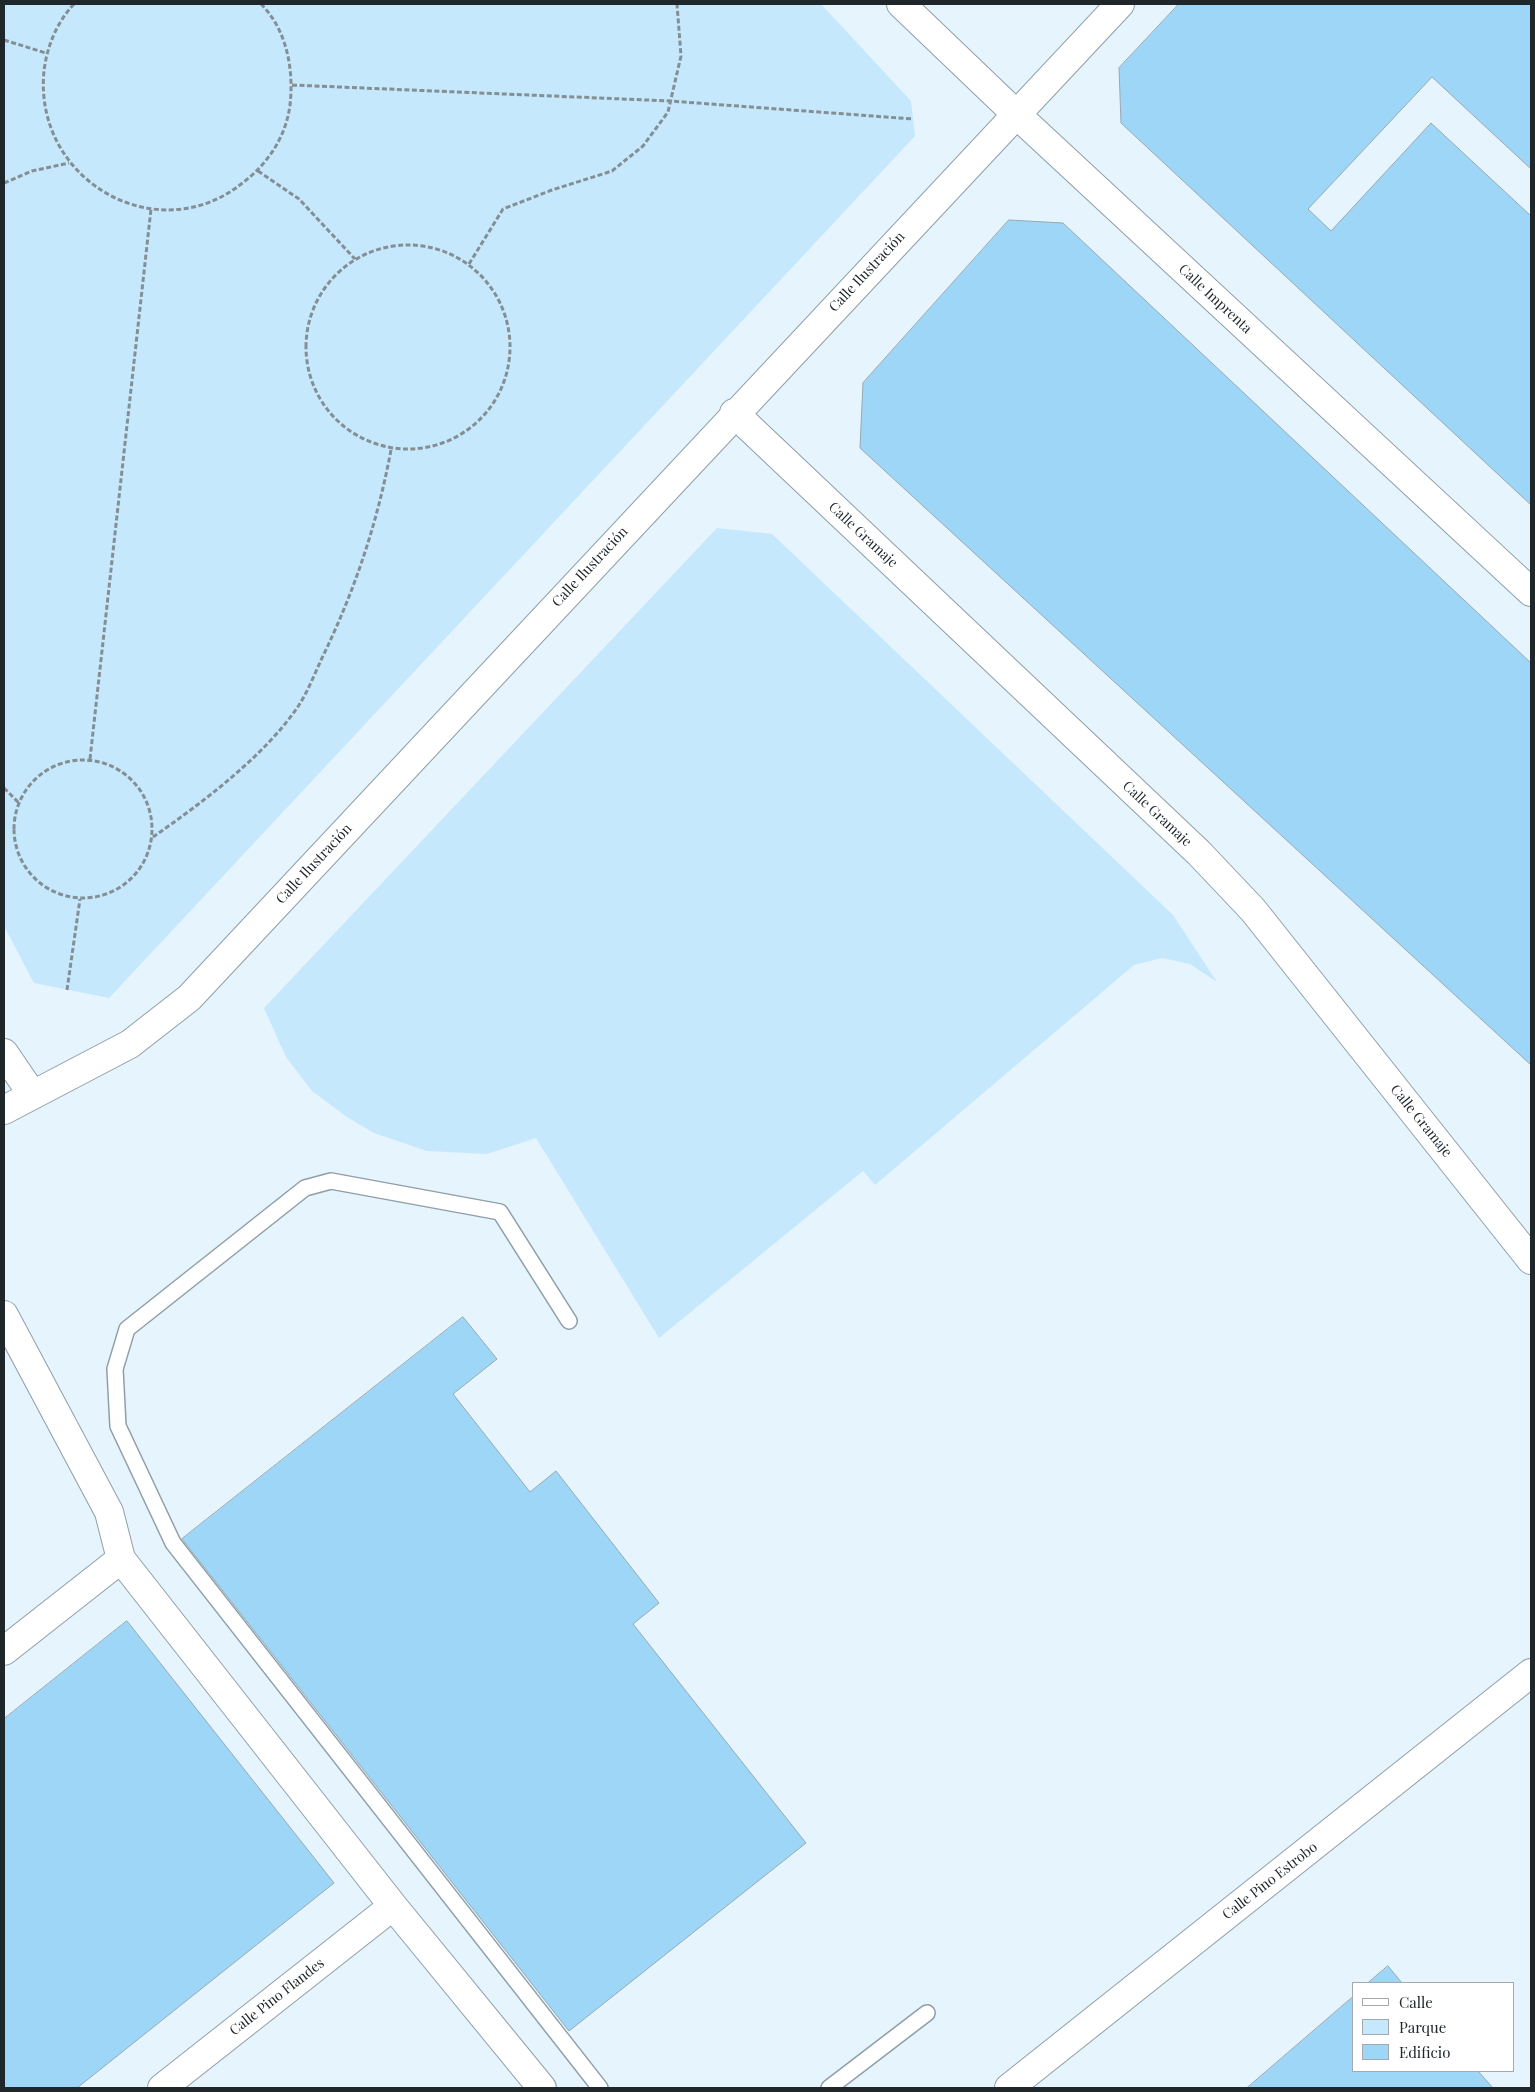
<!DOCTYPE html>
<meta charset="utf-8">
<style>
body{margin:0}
#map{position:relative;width:1535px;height:2092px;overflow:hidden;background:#e6f4fd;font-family:"Playfair Display",serif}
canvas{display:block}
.frame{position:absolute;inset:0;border:5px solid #20272b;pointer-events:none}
.legend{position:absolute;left:1352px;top:1982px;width:162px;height:90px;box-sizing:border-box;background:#fff;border:1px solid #a6a9aa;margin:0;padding:6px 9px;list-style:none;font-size:15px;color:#20272b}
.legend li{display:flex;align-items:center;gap:10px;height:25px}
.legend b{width:25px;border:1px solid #a6a9aa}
</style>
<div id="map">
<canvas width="1535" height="2092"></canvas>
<div class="frame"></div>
<ul class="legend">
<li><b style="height:6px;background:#fff"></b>Calle</li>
<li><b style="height:14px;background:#c5e8fc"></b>Parque</li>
<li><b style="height:14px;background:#9dd6f6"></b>Edificio</li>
</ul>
</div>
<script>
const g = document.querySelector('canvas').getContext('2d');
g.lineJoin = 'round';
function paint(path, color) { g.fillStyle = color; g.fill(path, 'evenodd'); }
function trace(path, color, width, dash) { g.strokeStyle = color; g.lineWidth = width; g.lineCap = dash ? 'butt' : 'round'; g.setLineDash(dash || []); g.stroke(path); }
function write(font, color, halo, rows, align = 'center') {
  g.font = font + ' "Playfair Display",serif'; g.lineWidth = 4.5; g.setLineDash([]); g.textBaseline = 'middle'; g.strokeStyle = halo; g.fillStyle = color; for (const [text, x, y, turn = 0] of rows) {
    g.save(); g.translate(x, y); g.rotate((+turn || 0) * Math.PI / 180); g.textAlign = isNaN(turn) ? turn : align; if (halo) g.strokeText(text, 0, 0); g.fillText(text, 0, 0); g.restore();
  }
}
paint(new Path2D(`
 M4,4H821L911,101L915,136L109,998L34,983L4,926Z
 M717,528L772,534L1173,915L1217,982L1190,964L1162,958L1134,965L875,1185L863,1171L659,1338L536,1138L487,1154L427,1151L374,1133L347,1117L312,1091L286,1057L264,1008Z`), '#c5e8fc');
const building = new Path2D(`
 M1179,4H1531V169L1432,77L1308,209L1331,231L1431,123L1531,216V505L1121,123L1119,68Z
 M1009,220L1063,223L1531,663V1065L860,448L863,383Z
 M463,1317L497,1359L453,1394L530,1492L556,1471L659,1603L633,1624L806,1843L569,2031L182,1539Z
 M127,1621L334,1883L77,2088H4V1719Z
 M1388,1966L1402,1983H1368Z
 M1354,1996V2071H1478L1493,2088H1247Z`);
paint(building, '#9dd6f6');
trace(building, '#97a8b2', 1);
const lane = new Path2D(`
 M569,1321L500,1212L331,1181L305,1188L127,1329L115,1369L118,1426L173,1543L600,2088
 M829,2088L927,2013`);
const street = new Path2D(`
 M901,4L1016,114L1531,592
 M734,413L1199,853L1253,910L1531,1260
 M4,1053L32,1094
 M4,1110L130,1044L189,998L1120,4
 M4,1315L109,1512L121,1559L393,1906L542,2088
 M4,1651L121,1559
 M162,2088L393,1906
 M1009,2088L1531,1673`);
trace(lane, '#8e9fa9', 18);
trace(street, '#8e9fa9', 30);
trace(new Path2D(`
 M74,4C57,22 47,46 44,71C33,181 159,253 245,181C269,162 286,136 290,105C294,70 287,30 261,4
 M4,40L46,53
 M292,85L670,101L913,119
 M258,171L299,199L355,259
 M4,183L32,171L69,163
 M306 347a102 102 0 1 1 204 0a102 102 0 1 1-204 0Z
 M469,264L503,209L552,190L612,171L643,146L668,112L681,56L677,4
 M90,759L151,209
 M14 829a69 69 0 1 1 138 0a69 69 0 1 1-138 0Z
 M4,788L19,803
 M153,837C202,803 266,755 299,705C308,691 315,673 322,658C355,590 377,524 391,450
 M67,990L80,899`), '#848f95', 3, [5, 2.5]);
trace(lane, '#fff', 15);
trace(street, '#fff', 28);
write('14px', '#20272b', '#fff', [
 ["Calle Ilustración",867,272,-47],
 ["Calle Imprenta",1215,299,43],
 ["Calle Gramaje",863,535,43],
 ["Calle Ilustración",590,567,-47],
 ["Calle Gramaje",1157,814,43],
 ["Calle Ilustración",314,864,-47],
 ["Calle Gramaje",1421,1121,51],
 ["Calle Pino Estrobo",1270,1881,-38],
 ["Calle Pino Flandes",277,1997,-38]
]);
</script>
